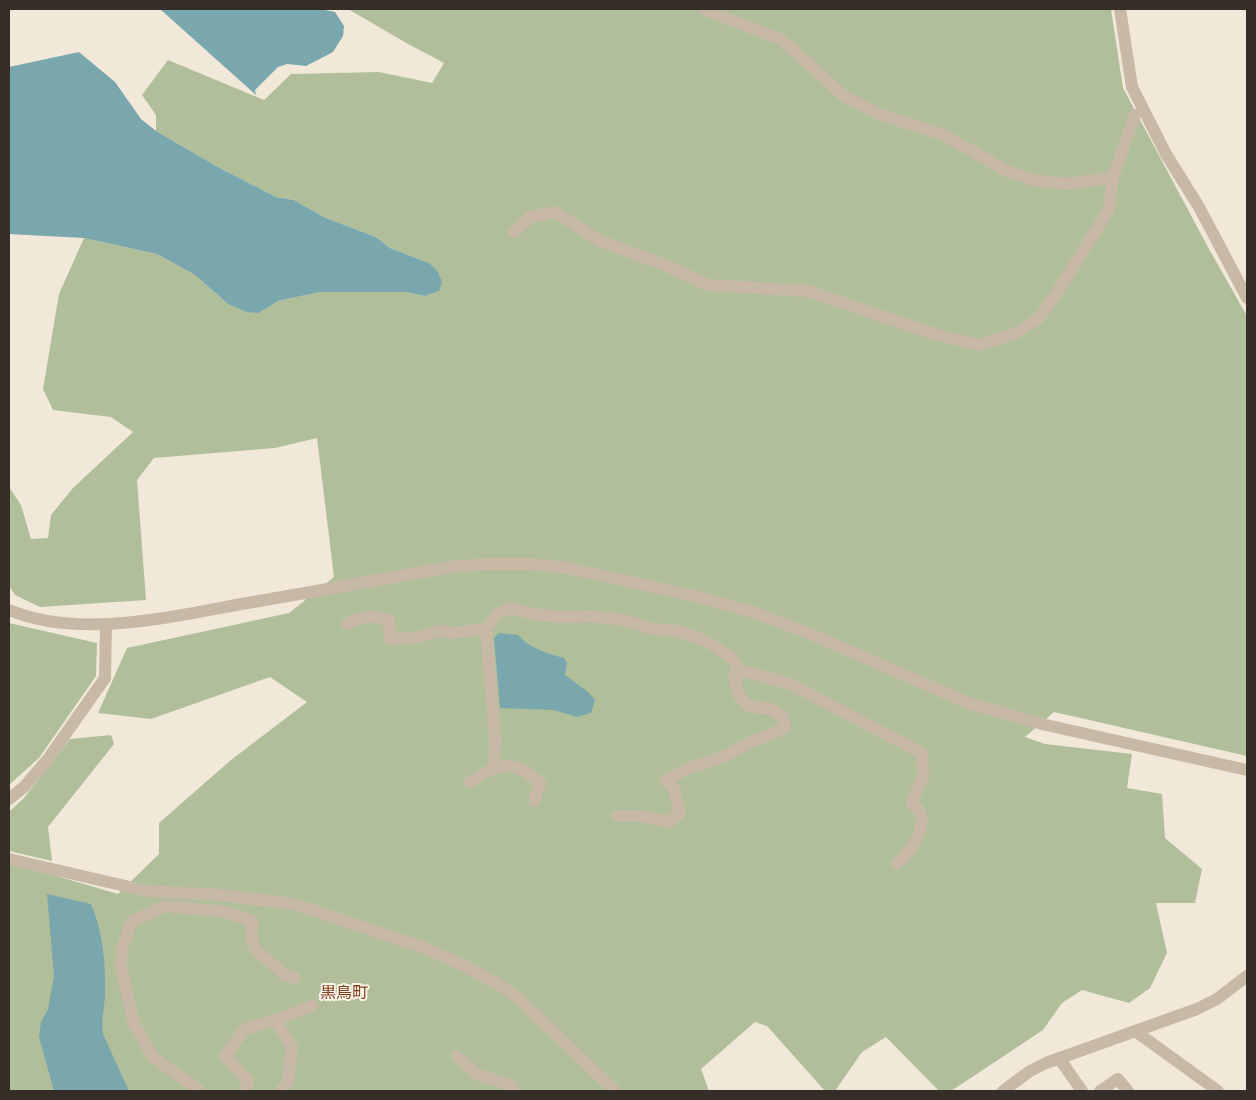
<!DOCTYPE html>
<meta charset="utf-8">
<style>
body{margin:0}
#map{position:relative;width:1256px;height:1100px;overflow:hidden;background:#f1e8da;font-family:"Public Sans",sans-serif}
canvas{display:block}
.frame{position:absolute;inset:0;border:10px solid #352d27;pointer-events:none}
</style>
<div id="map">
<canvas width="1256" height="1100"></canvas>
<div class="frame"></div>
</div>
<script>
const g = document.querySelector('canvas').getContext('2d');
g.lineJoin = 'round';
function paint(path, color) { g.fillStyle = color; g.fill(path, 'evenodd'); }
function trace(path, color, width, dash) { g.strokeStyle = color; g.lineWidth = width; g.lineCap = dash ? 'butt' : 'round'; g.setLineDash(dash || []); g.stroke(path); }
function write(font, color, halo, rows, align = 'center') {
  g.font = font + ' "Public Sans","Noto Sans JP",sans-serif'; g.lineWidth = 4; g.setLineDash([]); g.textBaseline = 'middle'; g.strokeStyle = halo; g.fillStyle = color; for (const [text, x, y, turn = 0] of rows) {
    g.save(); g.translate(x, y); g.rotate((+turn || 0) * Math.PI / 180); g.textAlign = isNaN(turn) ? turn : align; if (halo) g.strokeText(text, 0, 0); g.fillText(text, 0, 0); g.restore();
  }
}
paint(new Path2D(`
 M348,9H1111L1123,88L1209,249L1247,316V756L1054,712L1025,737L1045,744L1132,754L1127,788L1162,794L1165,838L1202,869L1195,903H1156L1167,953L1150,988L1129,1003L1082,990L1062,1003L1043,1030L951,1091H939L886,1037L862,1052L835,1091H825L767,1026L755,1022L701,1069L709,1091H9V862L118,894L159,854V823L231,760L307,702L270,677L151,719L98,713L127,648L289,613L334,577L317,438L275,448L154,458L137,480L146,600L40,607L15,595L9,586V487L21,505L31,539L48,538L51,515L73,488L133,432L111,417L53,410L43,389L59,294L84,238L157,254L195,275L228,304L259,313L278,301L320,292H406L425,296L439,291L429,263L390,248L376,237L326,218L294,200L276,197L218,167L156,131V115L142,95L168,60L264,100L291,74L379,72L432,83L444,63L408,44Z
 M9,623L97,643L96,676L39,758L9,785Z
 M111,735L114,744L48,827L52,861L9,851V812L24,798L70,739Z`), '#b0bf9a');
paint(new Path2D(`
 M160,9H320L335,12L344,26L343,36L333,52L306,66L287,64L278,67L255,90L256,95Z
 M79,52L115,82L141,119L156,131L218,167L276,197L294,200L326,218L376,237L390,248L429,263L438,272L442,282L439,291L425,296L406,292H320L278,301L259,313L247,312L228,304L195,275L157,254L84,238L9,234V67Z
 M499,633L518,635C530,649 547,653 564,658L567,663L565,675L588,692L595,700L591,713L577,717L554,710L500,708L494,638Z
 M47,894L91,904C103,931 106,966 105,996C104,1009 101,1021 103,1034L129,1091H54L39,1037L41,1022L48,1009L54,976Z`), '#7aa6ad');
trace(new Path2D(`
 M703,9L782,40L844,96L879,114L944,135L1007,171L1033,180L1068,184L1113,177
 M1120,9L1132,87L1166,154L1199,207L1247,298
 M514,232L530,217L555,212L600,241L665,265L708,285L808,291L937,335L980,345L1016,333L1039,318L1062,285L1109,209L1113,177L1135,115
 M9,610C84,641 181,614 259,601C322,590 386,579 449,567L486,564H530L567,568L695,596L753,612L808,633L971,704L1046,725L1247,770
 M347,624C363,616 372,614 389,620L390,639L415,638L439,631L451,633L486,629
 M494,767L495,738L486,629L497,614L511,608L532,614L560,617L591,616L623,620L653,629L679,631L706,641L731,657L739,670L790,684L922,753L923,776L912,803C935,821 912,849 897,864
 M470,782C500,763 512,758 540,783L534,801
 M9,799L24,787L48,759L105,678L106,625
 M617,816H642L669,822L680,813L674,789L666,780L690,768L725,756L749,743L785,728L783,717L771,709L749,706L740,697L734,678L736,672
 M9,859L147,891L220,895L294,904L425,948L465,966L500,985L518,998L615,1091
 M1135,1031L1218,1091
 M457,1056L476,1074L513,1086L514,1091
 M1059,1058L1082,1091
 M200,1091L153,1057L134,1024L121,966L122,948L132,921L166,906L225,912L252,921C252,927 251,935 252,941C256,957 275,962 284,975L295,978
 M245,1091L248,1081L225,1056L245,1029L275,1020
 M281,1091L288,1081L292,1047L275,1020L312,1006
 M1003,1091L1030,1071L1046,1063L1197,1009L1217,999L1247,976
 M1100,1091L1118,1079L1128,1091`), '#c8b9a6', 12);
write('16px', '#824122', '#f9f2e6', [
 ["黒鳥町",344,993]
]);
</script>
